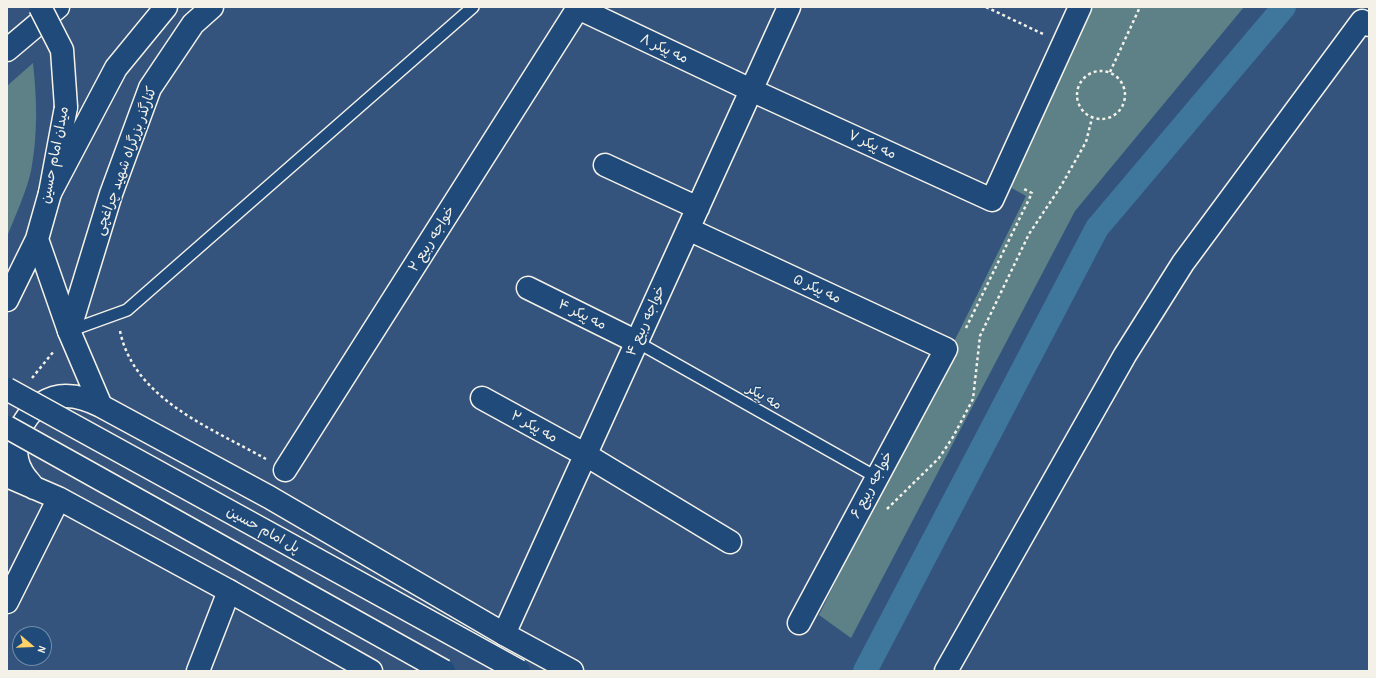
<!DOCTYPE html>
<meta charset="utf-8">
<style>
body{margin:0}
#map{position:relative;width:1376px;height:678px;overflow:hidden;background:#34547e;font-family:"Patrick Hand",sans-serif}
canvas{display:block}
.frame{position:absolute;inset:0;border:8px solid #f4f1e8;pointer-events:none}
.north{position:absolute;left:12px;top:626px;width:40px;height:40px;box-sizing:border-box;background:#1f4a7a;border:1px solid #748da6;border-radius:50%;rotate:109deg;font-size:11px;font-weight:700;line-height:16px;text-align:center;color:#f4f1e8}
.north::after{content:'';display:block;margin:auto;width:14px;height:18px;background:#ffd166;clip-path:polygon(50% 0,100% 100%,50% 72%,0 100%)}
</style>
<div id="map">
<canvas width="1376" height="678"></canvas>
<div class="frame"></div>
<div class="north">N</div>
</div>
<script>
const g = document.querySelector('canvas').getContext('2d');
g.lineJoin = 'round';
function paint(path, color) { g.fillStyle = color; g.fill(path, 'evenodd'); }
function trace(path, color, width, dash) { g.strokeStyle = color; g.lineWidth = width; g.lineCap = dash ? 'butt' : 'round'; g.setLineDash(dash || []); g.stroke(path); }
function write(font, color, halo, rows, align = 'center') {
  g.font = font + ' "Patrick Hand","Playpen Sans Arabic",sans-serif'; g.lineWidth = 3; g.setLineDash([]); g.textBaseline = 'middle'; g.strokeStyle = halo; g.fillStyle = color; for (const [text, x, y, turn = 0] of rows) {
    g.save(); g.translate(x, y); g.rotate((+turn || 0) * Math.PI / 180); g.textAlign = isNaN(turn) ? turn : align; if (halo) g.strokeText(text, 0, 0); g.fillText(text, 0, 0); g.restore();
  }
}
paint(new Path2D(`
 M1087,7H1244L1075,211L851,638L819,615L1026,196L1008,186Z
 M33,63C37,100 38,134 31,171C26,193 15,216 7,237V86Z`), '#5d8187');
trace(new Path2D(`
 M865,671L1097,228L1284,7`), '#3f769b', 24);
const lane = new Path2D(`
 M69,331L127,310L473,7
 M637,342L876,477`);
const street = new Path2D(`
 M576,7L751,90L992,200L1080,7
 M605,165L698,208
 M688,229L946,349L799,623
 M528,288L637,342
 M482,398L586,455L730,542
 M285,470L578,8
 M7,602L55,506
 M504,634L789,7`);
const secondary = new Path2D(`
 M69,331L111,194L150,88L193,24L212,7
 M198,671L229,591
 M946,671L1125,355L1183,263L1362,21L1369,25`);
const primary = new Path2D(`
 M37,239L69,331L101,406L269,497L504,634L572,671
 M7,300L37,239L50,193L66,107
 M7,476L58,498L229,591L371,671
 M34,488C30,482 24,477 21,470C5,440 31,396 66,396C79,396 89,400 101,406`);
const highway = new Path2D(`
 M7,50L58,7
 M50,193L116,68L166,7`);
trace(lane, '#f4f1e8', 14);
trace(street, '#f4f1e8', 25);
trace(secondary, '#f4f1e8', 25);
trace(primary, '#f4f1e8', 25);
trace(highway, '#f4f1e8', 25);
trace(new Path2D(`
 M986,7L1043,34
 M1077 95a24 24 0 1 1 48 0a24 24 0 1 1-48 0Z
 M1110,72L1140,7
 M966,328L1032,193L1022,188
 M120,331C134,399 211,428 266,459
 M32,378L54,351
 M887,509L939,458L953,437L973,399L980,336L1029,234L1061,186L1086,142L1092,118`), '#f4f1e8', 2.5, [3, 3]);
trace(lane, '#1f4a7a', 11);
trace(street, '#1f4a7a', 22);
trace(secondary, '#1f4a7a', 22);
trace(primary, '#1f4a7a', 22);
trace(highway, '#1f4a7a', 22);
const primaryBridge = new Path2D(`
 M40,7L62,50L66,107
 M7,389L519,671
 M7,427L444,671`);
trace(primaryBridge, '#f4f1e8', 25, []);
trace(primaryBridge, '#1f4a7a', 22);
write('14px', '#f4f1e8', '#1f4a7a', [
 ["مه پیکر ۸",664,49,25],
 ["مه پیکر ۷",872,145,24],
 ["میدان امام حسین",55,155,-79],
 ["کنارگذر بزرگراه شهید چراغچی",126,161,-70],
 ["خواجه ربیع ۲",432,239,-58],
 ["مه پیکر ۵",817,289,25],
 ["مه پیکر ۴",582,315,26],
 ["خواجه ربیع ۴",646,321,-66],
 ["مه پیکر",764,397,30],
 ["مه پیکر ۲",534,427,29],
 ["خواجه ربیع ۶",872,485,-62],
 ["پل امام حسین",263,530,29]
]);
</script>
